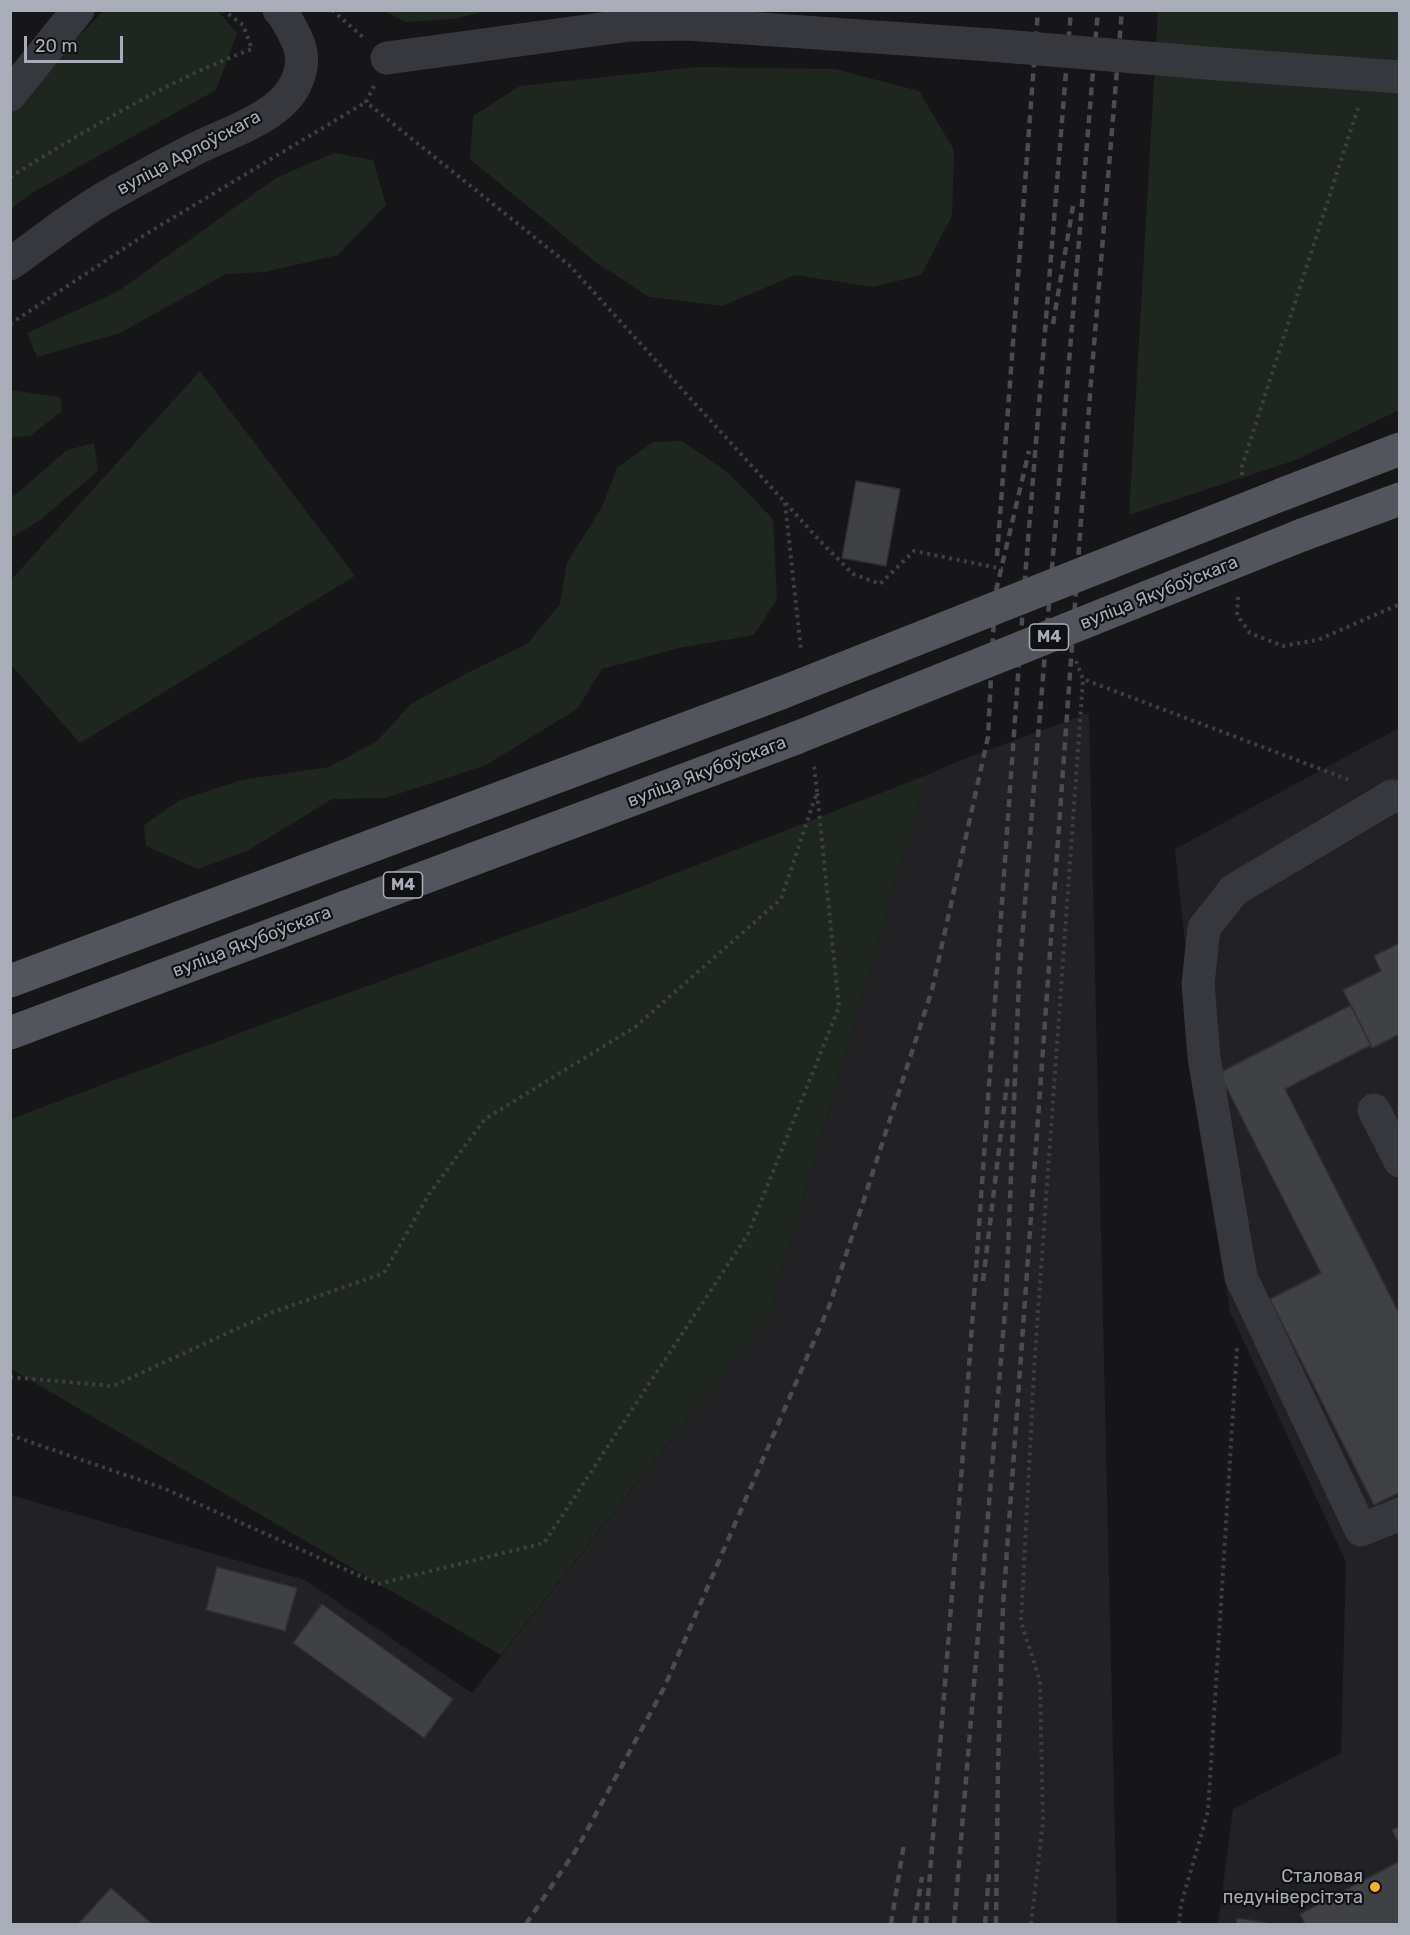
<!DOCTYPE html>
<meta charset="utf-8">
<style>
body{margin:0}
#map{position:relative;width:1410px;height:1935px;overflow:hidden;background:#161618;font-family:Rubik,sans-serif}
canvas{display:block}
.frame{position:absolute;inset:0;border:12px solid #a8adb8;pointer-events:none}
.scale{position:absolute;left:24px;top:36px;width:99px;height:27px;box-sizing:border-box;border:3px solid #a8adb8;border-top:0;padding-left:8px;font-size:18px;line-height:21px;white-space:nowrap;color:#a8adb8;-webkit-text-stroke:4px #111113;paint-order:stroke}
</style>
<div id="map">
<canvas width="1410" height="1935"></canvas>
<div class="frame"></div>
<div class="scale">20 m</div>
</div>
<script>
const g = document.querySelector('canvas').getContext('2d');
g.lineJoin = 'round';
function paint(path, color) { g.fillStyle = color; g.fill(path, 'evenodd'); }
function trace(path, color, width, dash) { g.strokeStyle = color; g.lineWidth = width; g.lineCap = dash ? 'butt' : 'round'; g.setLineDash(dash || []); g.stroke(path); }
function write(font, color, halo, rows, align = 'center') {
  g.font = font + ' Rubik,sans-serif'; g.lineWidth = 4.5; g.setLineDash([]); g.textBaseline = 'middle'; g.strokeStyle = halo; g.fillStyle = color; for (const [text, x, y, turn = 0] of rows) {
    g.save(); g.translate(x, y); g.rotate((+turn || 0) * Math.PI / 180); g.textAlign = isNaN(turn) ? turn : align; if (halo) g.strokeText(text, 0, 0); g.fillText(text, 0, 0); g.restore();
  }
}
paint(new Path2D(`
 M1089,713L1117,1924H11L10,1495L305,1580L472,1693L769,1315L927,775L956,762Z
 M1399,728V1924H1218L1233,1809L1341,1753L1346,1562L1230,1312L1209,1167L1175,849Z`), '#222225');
paint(new Path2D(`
 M103,11H218L237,33L216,90L30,194L11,209L10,108Z
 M385,11H487L453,19L405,22Z
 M1158,11H1399V410L1296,460L1129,515Z
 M697,67L835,69L919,91L954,150L952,216L921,275L873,287L795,275L722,306L649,297L597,263L470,159L473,116L520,86Z
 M334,153L373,160L386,205L338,255L265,272L226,274L120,333L37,357L27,333L117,292L276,178Z
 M200,371L355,576L80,743L11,665V580Z
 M10,390L60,397L62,411L30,436L11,437Z
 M682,441L727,472L773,519L777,599L754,635L679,648L602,669L577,709L486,765L386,798L332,799L249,850L198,869L146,846L144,825L180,800L241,780L329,767L377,741L411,704L471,671L527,644L560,604L567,563L602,507L617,468L653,442Z
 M94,443L98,471L40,520L11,538V498L67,450Z
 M927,775L769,1315L501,1655L11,1369V1119L309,1007L620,895Z`), '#1e261f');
const building = new Path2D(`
 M856,481L900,489L886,566L842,558Z
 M1400,943V1034L1372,1048L1343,990L1381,971L1374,956Z
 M1351,1005L1371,1045L1285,1089L1400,1315V1492L1374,1505L1270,1299L1321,1273L1219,1073Z
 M217,1567L297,1588L285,1631L206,1610Z
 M322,1604L453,1699L424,1738L293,1643Z
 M1400,1826V1845L1392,1830Z
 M1400,1861V1924H1305L1300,1914Z
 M111,1888L151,1923L150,1924H78Z
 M1237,1918L1267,1923L1266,1924H1236Z`);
paint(building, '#404145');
trace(building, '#303034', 1.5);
trace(new Path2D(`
 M332,10L364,38
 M374,86L366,102L569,265L821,542L853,574L880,584L914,551L1003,569
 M10,177C88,129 167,81 252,49L243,25L223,10
 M10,324L146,234L366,102
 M1242,475V466L1358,108
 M785,503L801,650
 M1238,597L1237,615L1250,633L1283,646L1318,640L1400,604
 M1076,661L1083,679L1352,781
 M10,1377L113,1386L273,1312L384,1273L429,1194L485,1119L635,1027L781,899L817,792L814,765
 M10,1435L163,1488L378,1584L544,1543L748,1234L839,1007L817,792
 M1031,1924L1043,1822L1040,1681L1021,1622L1035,1354L1083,679
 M1179,1924L1181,1905L1208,1811L1237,1348`), '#3d3f44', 4, [3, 4.5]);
trace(new Path2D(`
 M387,58L630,25L688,24L991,45
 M1219,64L1400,77
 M10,95L78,10
 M10,264C43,241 74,215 108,196C136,180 164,165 193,150C224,134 279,118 295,85C310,55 297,39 283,14L279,10
 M1400,797L1392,796L1234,890L1204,928L1198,984L1204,1057L1241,1277L1361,1530L1400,1514
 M1374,1110L1400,1161`), '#37383d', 33);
trace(new Path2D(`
 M1283,494L1400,449
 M1302,535L1400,499
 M10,981L781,693
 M10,1033L796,738`), '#53555c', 33);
trace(new Path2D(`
 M1053,324L1073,206
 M997,556L1038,10
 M983,1281L1008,1075
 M526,1924L578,1847L664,1688L830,1304L932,990L988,737L995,595L1029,451
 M891,1924L904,1843
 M914,1924L922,1877
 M926,1924L961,1480L1025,578L1071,10
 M954,1924L1006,1299L1019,979L1033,798L1098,10
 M985,1924L989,1874
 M996,1924L998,1768L1003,1606L1091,381L1122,10`), '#4a4c52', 4.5, [8, 6]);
trace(new Path2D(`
 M991,45L1219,64`), '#37383d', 33);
trace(new Path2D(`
 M781,693L1283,494
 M796,738L1302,535`), '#53555c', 33);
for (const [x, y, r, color] of [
 [1375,1887,6,"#f2b134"]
]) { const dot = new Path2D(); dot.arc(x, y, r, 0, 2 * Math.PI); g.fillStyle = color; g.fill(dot); trace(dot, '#111113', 2); }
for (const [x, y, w] of [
 [1049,637,39],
 [403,885,39]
]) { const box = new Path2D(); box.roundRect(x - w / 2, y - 13, w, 26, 4.5); g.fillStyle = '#111113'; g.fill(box); trace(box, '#a8adb8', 1.5); }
write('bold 16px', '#a8adb8', null, [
 ["М4",1049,637],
 ["М4",403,885]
]);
write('18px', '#a8adb8', '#111113', [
 ["вуліца Арлоўскага",189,153,-28],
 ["вуліца Якубоўскага",1159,593,-22],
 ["вуліца Якубоўскага",707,772,-21],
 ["вуліца Якубоўскага",252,942,-21]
]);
write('18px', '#a8adb8', '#111113', [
 ["Сталовая",1363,1877],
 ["педуніверсітэта",1363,1898]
], 'right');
</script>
